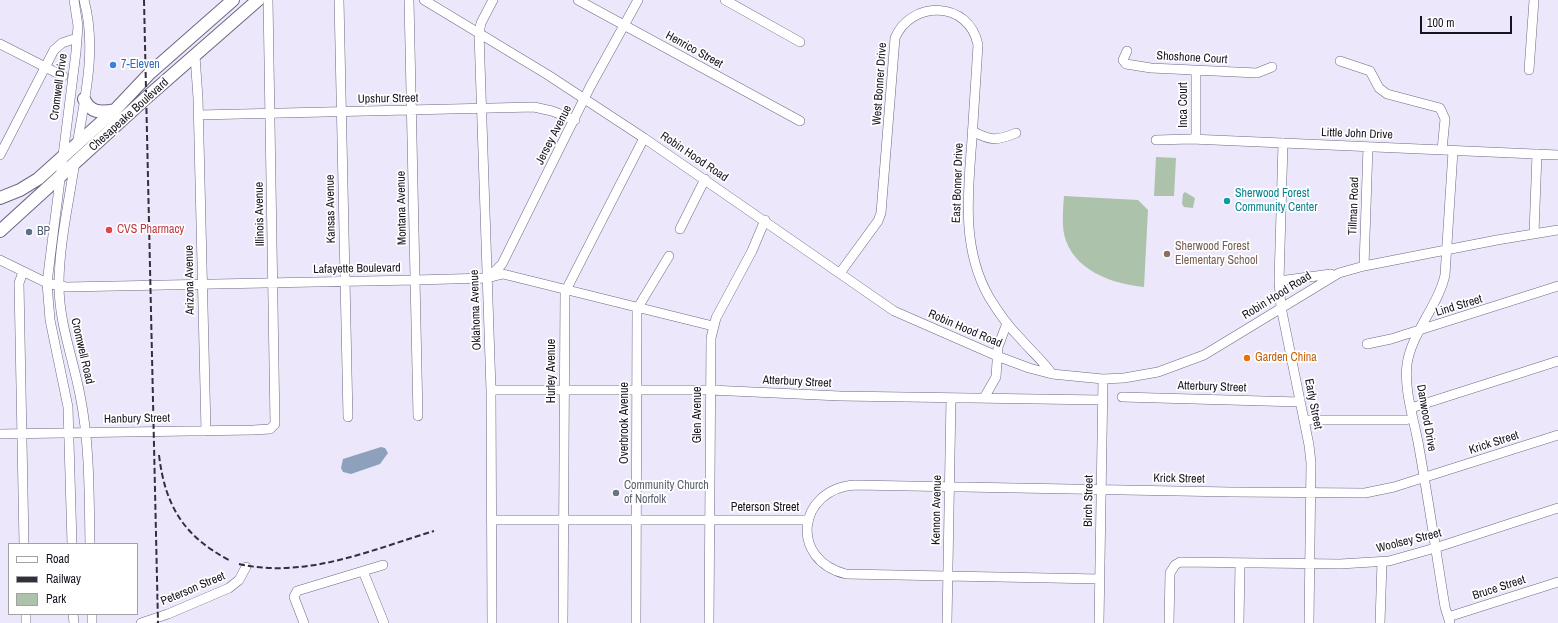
<!DOCTYPE html>
<style>
body{margin:0}
#map{position:relative;width:1558px;height:623px;overflow:hidden;background:#ede7fb;font-family:"Archivo Narrow",sans-serif}
canvas{display:block}
.legend{position:absolute;left:8px;top:543px;width:130px;height:72px;box-sizing:border-box;background:#fff;border:1px solid #a2a1a5;margin:0;padding:5px 7px;list-style:none;font-size:12px;color:#17131e}
.legend li{display:flex;align-items:center;gap:8px;height:20px}
.legend b{width:20px;border:1px solid #a2a1a5}
.scale{position:absolute;left:1420px;top:16px;width:92px;height:18px;box-sizing:border-box;border:2px solid #17131e;border-top:0;padding-left:5px;font-size:12px;line-height:14px;white-space:nowrap;color:#17131e;-webkit-text-stroke:3px #fff;paint-order:stroke}
</style>
<div id="map">
<canvas width="1558" height="623"></canvas>
<ul class="legend">
<li><b style="height:5px;background:#fff"></b>Road</li>
<li><b style="height:5px;background:#332f3b"></b>Railway</li>
<li><b style="height:11px;background:#adc2aa"></b>Park</li>
</ul>
<div class="scale">100 m</div>
</div>
<script>
const g = document.querySelector('canvas').getContext('2d');
g.lineJoin = 'round';
function paint(path, color) { g.fillStyle = color; g.fill(path, 'evenodd'); }
function trace(path, color, width, dash) { g.strokeStyle = color; g.lineWidth = width; g.lineCap = dash ? 'butt' : 'round'; g.setLineDash(dash || []); g.stroke(path); }
function write(font, color, halo, rows, align = 'center') {
  g.font = font + ' "Archivo Narrow",sans-serif'; g.lineWidth = 3.5; g.setLineDash([]); g.textBaseline = 'middle'; g.strokeStyle = halo; g.fillStyle = color; for (const [text, x, y, turn = 0] of rows) {
    g.save(); g.translate(x, y); g.rotate((+turn || 0) * Math.PI / 180); g.textAlign = isNaN(turn) ? turn : align; if (halo) g.strokeText(text, 0, 0); g.fillText(text, 0, 0); g.restore();
  }
}
paint(new Path2D(`
 M1156,157L1176,158L1174,196H1154Z
 M1185,192L1195,198L1193,208L1184,207L1182,204L1183,194Z
 M1064,196L1138,200L1148,210L1144,287C1112,284 1072,270 1064,234C1062,221 1063,209 1064,196Z`), '#adc2aa');
paint(new Path2D(`
 M381,447L385,448L388,453L380,464L351,474L343,472L341,468L343,459Z`), '#8da1bd');
const minor = new Path2D(`
 M339,0L348,417
 M409,0L418,416
 M424,0L548,75L644,138L894,311L997,356L1029,368L1052,374L1103,379L1124,378L1158,372L1204,355L1339,273L1364,266L1497,240L1558,230
 M578,0L800,121
 M725,0L800,42
 M0,44L63,76
 M1127,51L1123,60L1126,64L1151,68L1257,73L1272,67
 M195,56L198,98L206,431
 M1340,61L1370,71L1379,88L1387,94L1440,108L1445,119L1442,150
 M1529,70L1534,0
 M199,115L534,107L552,111L575,120
 M972,131C991,141 997,141 1016,133
 M1196,139V71
 M1156,140L1191,139L1558,155
 M1283,143L1279,281L1281,307L1309,445L1311,463L1309,623
 M77,145C85,97 97,48 84,0
 M0,155L54,50L62,43L77,38
 M75,161C69,202 59,244 59,285C59,323 73,358 80,395C90,445 89,494 90,544
 M680,229L705,179
 M1534,233L1537,154
 M0,260L47,283L66,287L415,280L487,278L503,274L713,326
 M1364,266L1368,147
 M23,272L19,283L24,544
 M840,273L878,221L881,213L895,38C911,0 969,0 978,45C976,76 974,108 972,139C968,192 961,248 989,297C998,312 1008,326 1020,338C1031,351 1043,361 1052,374
 M490,276L502,264L590,87L638,0
 M1279,281L1331,274
 M1367,344L1391,339L1558,286
 M491,390H710L840,396L1102,400
 M1122,397L1300,402
 M984,398L996,377L998,347L1007,323
 M1411,408L1558,361
 M1304,420H1406
 M0,434L253,430L270,429L275,424L268,0
 M491,520H807
 M72,544L68,407L50,320L47,283L76,52L78,26L74,0
 M363,571L384,623
 M1100,579L846,574C789,560 797,489 855,485L1232,492L1365,493L1394,487L1558,435
 M26,614V623
 M73,614L74,623
 M92,614V623
 M1448,617L1558,582
 M141,623L168,614L229,588L239,580L246,567
 M304,623L294,597L297,591L383,565
 M492,623L491,390L479,33L481,23L493,0
 M563,623L565,292L644,138
 M636,623L637,309L669,256
 M709,623L711,338L716,318L752,251L765,220
 M947,623L951,398
 M1099,623L1103,379
 M1169,623L1170,573L1175,565L1180,562L1340,564L1389,561L1435,548L1558,508
 M1239,623L1240,563
 M1380,623L1382,562
 M1450,623L1445,607C1436,552 1428,497 1418,442C1413,416 1404,390 1407,364C1412,332 1438,306 1445,275L1453,151`);
const major = new Path2D(`
 M84,99C90,113 101,113 115,110
 M0,198L20,190L38,179L115,110L150,73L233,0
 M0,231L146,98L258,0`);
trace(minor, '#6f6783', 10);
trace(major, '#6f6783', 14);
trace(minor, '#fff', 9);
trace(major, '#fff', 12);
trace(new Path2D(`
 M144,0L158,623
 M159,455C165,505 183,536 229,560
 M239,564C306,579 371,550 434,531`), '#332f3b', 2, [6, 3]);
for (const [x, y, r, color] of [
 [113,65,4,"#3f7fe0"],
 [1227,201,4,"#0f9aa8"],
 [109,230,4,"#e0444e"],
 [29,232,4,"#5c6f8a"],
 [1167,254,4,"#8d6e63"],
 [1247,358,4,"#e8710a"],
 [616,493,4,"#6b7280"]
]) { const dot = new Path2D(); dot.arc(x, y, r, 0, 2 * Math.PI); g.fillStyle = color; g.fill(dot); trace(dot, '#fff', 1.5); }
write('12px', '#17131e', '#fff', [
 ["Henrico Street",694,50,29],
 ["Shoshone Court",1192,58,3],
 ["West Bonner Drive",880,84,-86],
 ["Cromwell Drive",59,87,-82],
 ["Upshur Street",388,99,-1],
 ["Inca Court",1184,105,-90],
 ["Chesapeake Boulevard",129,115,-42],
 ["Little John Drive",1357,134,2],
 ["Jersey Avenue",554,135,-63],
 ["Robin Hood Road",694,157,34],
 ["East Bonner Drive",958,183,-88],
 ["Tillman Road",1354,206,-88],
 ["Montana Avenue",402,208,-91],
 ["Kansas Avenue",331,209,-91],
 ["Illinois Avenue",260,214,-91],
 ["Lafayette Boulevard",357,269,-1],
 ["Arizona Avenue",190,280,-91],
 ["Robin Hood Road",1277,296,-32],
 ["Lind Street",1459,306,-17],
 ["Oklahoma Avenue",476,310,-92],
 ["Robin Hood Road",965,329,23],
 ["Cromwell Road",82,351,77],
 ["Hurley Avenue",552,371,-90],
 ["Atterbury Street",797,382,3],
 ["Atterbury Street",1212,387,2],
 ["Early Street",1313,404,79],
 ["Glen Avenue",698,415,-90],
 ["Danwood Drive",1426,418,80],
 ["Hanbury Street",137,419,-1],
 ["Overbrook Avenue",625,423,-90],
 ["Krick Street",1494,443,-18],
 ["Krick Street",1179,479,1],
 ["Birch Street",1089,501,-89],
 ["Peterson Street",765,508],
 ["Kennon Avenue",937,510,-89],
 ["Woolsey Street",1409,541,-14],
 ["Bruce Street",1499,588,-18],
 ["Peterson Street",193,589,-23]
]);
write('12px', '#366cbe', '#fff', [
 ["7-Eleven",121,65]
], 'left');
write('12px', '#0d838f', '#fff', [
 ["Sherwood Forest",1235,194],
 ["Community Center",1235,208]
], 'left');
write('12px', '#be3a42', '#fff', [
 ["CVS Pharmacy",117,230]
], 'left');
write('12px', '#4e5e75', '#fff', [
 ["BP",37,232]
], 'left');
write('12px', '#785e54', '#fff', [
 ["Sherwood Forest",1175,247],
 ["Elementary School",1175,261]
], 'left');
write('12px', '#c56008', '#fff', [
 ["Garden China",1255,358]
], 'left');
write('12px', '#5b616d', '#fff', [
 ["Community Church",624,486],
 ["of Norfolk",624,500]
], 'left');
</script>
